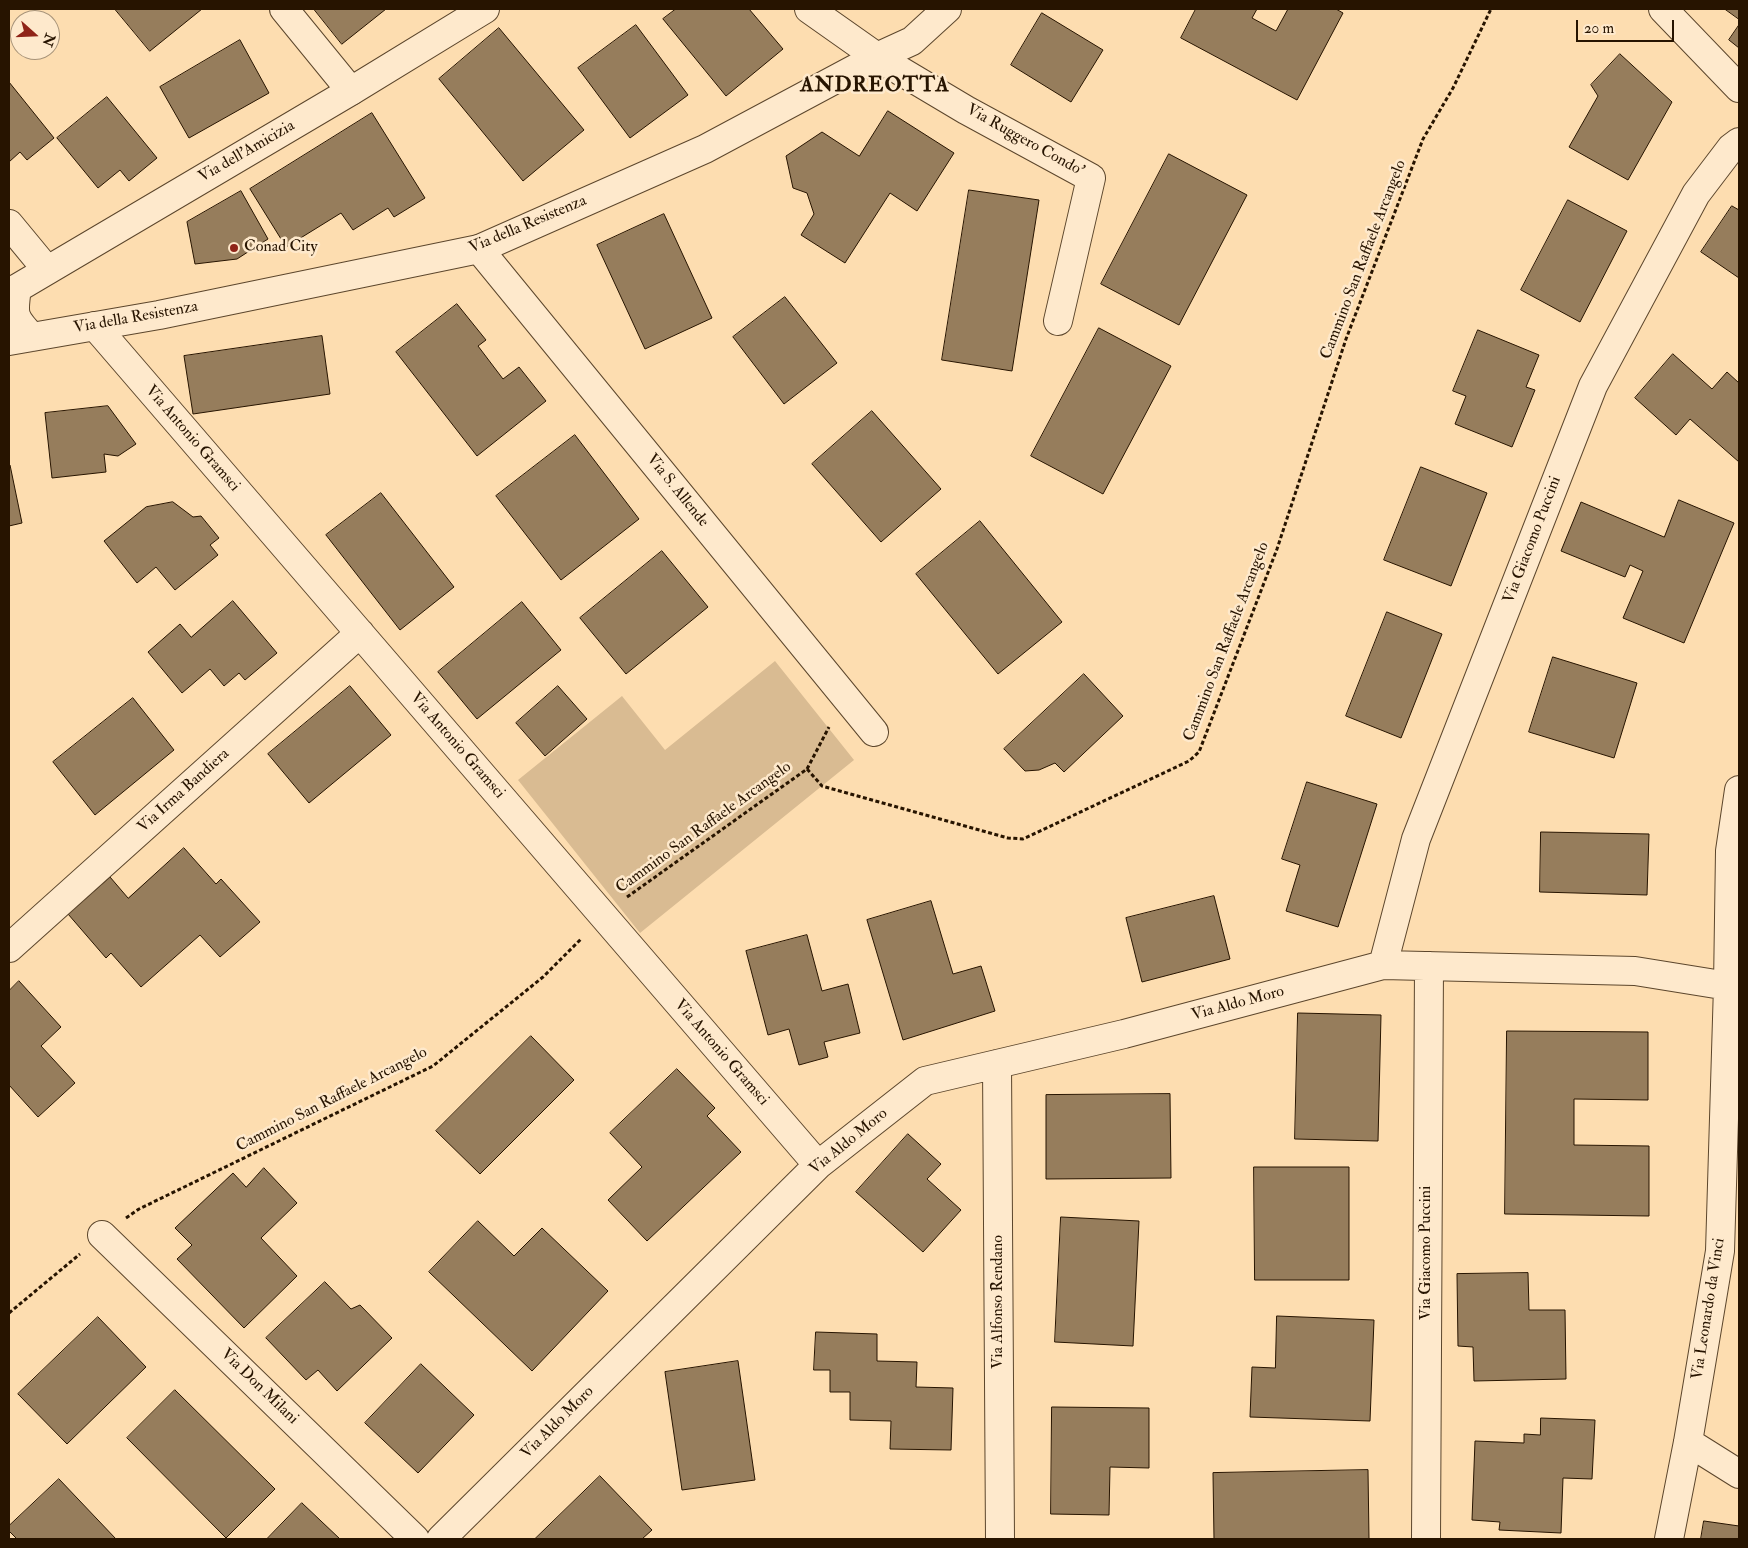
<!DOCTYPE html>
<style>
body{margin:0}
#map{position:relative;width:1748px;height:1548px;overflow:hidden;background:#fdddb0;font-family:"IM FELL Double Pica",serif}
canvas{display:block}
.frame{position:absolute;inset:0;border:10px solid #271400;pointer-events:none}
.north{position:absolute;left:10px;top:10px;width:50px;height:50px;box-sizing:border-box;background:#fee9cc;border:1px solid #a8947a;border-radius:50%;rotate:110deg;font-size:14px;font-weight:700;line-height:20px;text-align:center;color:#271400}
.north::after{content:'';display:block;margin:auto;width:18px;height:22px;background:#8f2418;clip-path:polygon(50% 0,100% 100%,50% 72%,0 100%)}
.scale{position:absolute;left:1576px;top:20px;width:98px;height:22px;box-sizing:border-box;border:2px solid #271400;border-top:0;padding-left:6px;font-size:15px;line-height:18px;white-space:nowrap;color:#271400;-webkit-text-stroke:4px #fee9cc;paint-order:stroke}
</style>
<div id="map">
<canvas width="1748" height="1548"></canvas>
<div class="frame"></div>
<div class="north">N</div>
<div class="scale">20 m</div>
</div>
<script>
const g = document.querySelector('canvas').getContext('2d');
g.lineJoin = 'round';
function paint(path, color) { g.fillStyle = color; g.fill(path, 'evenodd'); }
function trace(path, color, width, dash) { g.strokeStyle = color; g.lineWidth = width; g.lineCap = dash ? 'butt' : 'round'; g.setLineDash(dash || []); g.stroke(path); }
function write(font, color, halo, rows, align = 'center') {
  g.font = font + ' "IM FELL Double Pica",serif'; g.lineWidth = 5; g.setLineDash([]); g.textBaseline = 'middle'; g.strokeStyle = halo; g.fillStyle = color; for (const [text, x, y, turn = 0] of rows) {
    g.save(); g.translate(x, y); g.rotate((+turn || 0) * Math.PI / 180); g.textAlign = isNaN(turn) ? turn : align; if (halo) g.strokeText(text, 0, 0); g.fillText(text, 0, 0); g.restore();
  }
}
paint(new Path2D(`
 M775,661L854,760L640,933L518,780L622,696L665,750Z`), '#d9bb92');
const building = new Path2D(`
 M115,9H202L150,51Z
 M314,9H386L342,44Z
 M676,9H749L783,49L726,96L663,19Z
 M1196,9H1257L1252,18L1276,31L1288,9H1336L1343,13L1297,100L1181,38Z
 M1725,9H1739V19Z
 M1042,13L1103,50L1071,102L1011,65Z
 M636,25L688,95L630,138L578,68Z
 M1739,25V48L1729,40Z
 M499,28L584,130L523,181L439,79Z
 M240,40L269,93L189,138L160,87Z
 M1620,54L1672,102L1628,180L1569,147L1598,96L1591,85Z
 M9,82L54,138L27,160L20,152L9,162Z
 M107,97L157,158L129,181L120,170L98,188L57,138Z
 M888,111L954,153L917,211L890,193L845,263L801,235L814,214L807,193L793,188L786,156L822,132L859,156Z
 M372,113L425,198L394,217L388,208L353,230L341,213L286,247L250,189Z
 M1169,154L1247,195L1179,325L1101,284Z
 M969,190L1039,200L1012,371L942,360Z
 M241,191L268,239L237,259L195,264L187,222Z
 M1568,200L1627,231L1580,322L1521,290Z
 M1732,206L1739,210V278L1701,252Z
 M664,214L712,318L645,349L597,245Z
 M785,297L837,363L784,404L733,337Z
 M457,304L486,340L478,346L503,379L519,367L546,401L477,456L396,352Z
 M1099,328L1171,366L1103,494L1031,456Z
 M1478,330L1539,355L1526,387L1535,390L1512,447L1455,424L1466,396L1453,391Z
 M322,336L330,394L193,414L184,356Z
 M1673,354L1712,389L1727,372L1739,383V462L1690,419L1676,435L1635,398Z
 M108,406L136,444L118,456L104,454L106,472L52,478L45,413Z
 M872,411L941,489L881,542L812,464Z
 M575,435L639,519L561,580L496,496Z
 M9,465H10L22,523L9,526Z
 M1421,467L1487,493L1451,586L1384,560Z
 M381,493L454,587L400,630L326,535Z
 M1679,500L1734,523L1684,643L1623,618L1643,571L1630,565L1625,577L1561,551L1581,502L1664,537Z
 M173,502L193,517L201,516L219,538L210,545L218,555L175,590L156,567L137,583L104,541L146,507Z
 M980,521L1062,622L998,674L916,574Z
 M662,551L708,607L626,674L580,618Z
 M233,601L277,653L245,680L239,673L224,686L210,669L182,693L148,652L180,624L191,637Z
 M522,602L561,650L477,719L438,672Z
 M1387,612L1442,634L1401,738L1346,716Z
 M1553,657L1637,683L1614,758L1529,732Z
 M1084,674L1123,716L1064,772L1055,763L1039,770L1025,771L1004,749Z
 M350,686L391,735L309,803L268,754Z
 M558,686L587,719L545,756L516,723Z
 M133,698L174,750L95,815L53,762Z
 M1307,782L1377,804L1338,927L1286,911L1300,865L1282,859Z
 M1541,832L1649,834L1647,895L1540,892Z
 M184,848L216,884L221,879L260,922L220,957L200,935L141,987L111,953L106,958L68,914L110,877L128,898Z
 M1214,896L1230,959L1142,982L1126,918Z
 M931,901L953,974L981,966L995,1011L903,1040L867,920Z
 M807,935L822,991L848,984L860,1033L824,1042L828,1057L799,1065L789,1029L768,1035L746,951Z
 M19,981L61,1027L41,1046L75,1083L38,1117L9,1085V991Z
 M1298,1013L1381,1015L1378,1141L1295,1139Z
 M1507,1031L1648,1032V1100L1574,1099V1145L1649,1146V1216L1505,1214Z
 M531,1036L574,1080L480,1174L436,1131Z
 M677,1069L715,1108L707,1116L741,1152L647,1241L608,1200L642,1167L610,1133Z
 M1170,1094L1171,1178L1046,1179V1095Z
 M908,1134L941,1164L927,1179L961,1210L923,1252L856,1192Z
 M1254,1167H1349V1280H1255Z
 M264,1168L297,1203L261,1238L297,1276L244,1328L177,1259L192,1245L175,1228L233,1173L246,1187Z
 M1061,1217L1139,1221L1133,1346L1055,1342Z
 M478,1221L514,1256L542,1228L608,1291L532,1371L429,1272Z
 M1528,1273L1529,1310H1565L1566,1379L1474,1381L1473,1347L1458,1346L1457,1274Z
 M325,1282L351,1309L360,1305L392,1338L337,1391L318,1370L306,1380L266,1338Z
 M1277,1316L1374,1320L1370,1421L1250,1417L1252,1367L1275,1368Z
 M98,1317L146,1367L67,1444L18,1394Z
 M816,1332L877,1334V1361L917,1362L916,1387L953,1388L951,1450L890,1449L891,1421L850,1420V1392H830V1370H814Z
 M738,1361L755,1480L682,1490L665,1372Z
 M421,1364L474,1415L418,1473L365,1423Z
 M175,1390L275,1489L226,1538L127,1438Z
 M1052,1407L1149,1408V1468L1110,1467L1109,1515L1051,1514Z
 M1541,1418L1595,1420L1592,1479L1563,1478L1561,1533L1499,1530L1500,1522L1472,1520L1475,1441L1524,1443V1434L1540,1435Z
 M1368,1470L1369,1539H1214L1213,1473Z
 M600,1476L652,1530L642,1539H535Z
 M59,1479L116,1539H17L9,1531V1526Z
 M302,1503L340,1539H267Z
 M1704,1521L1739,1526V1539H1701Z`);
paint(building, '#967d5c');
trace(building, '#271400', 1);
const minor = new Path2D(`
 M284,9L351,91
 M809,9L877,57L966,110L1091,178L1058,321
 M1663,9L1739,88
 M9,224L47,270
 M479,249L874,732
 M95,326L818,1165
 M9,948L360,633
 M1383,965L1416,839L1593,386L1696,194L1731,148L1739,142
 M997,1064L1000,1539
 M102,1235L415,1539
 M1688,1442L1739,1474
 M441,1539L818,1165L925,1081L1124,1034L1383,965L1635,971L1728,986L1739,992
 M1426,1539L1429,966
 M1669,1539L1688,1442L1720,1251L1728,986L1730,851L1739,790`);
const tertiary = new Path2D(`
 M17,288C13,315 13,317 32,337
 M9,293L351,91L485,9
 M9,341L159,315L479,249L705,149L877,57L912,41L947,9`);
trace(minor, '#5c462c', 30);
trace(tertiary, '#5c462c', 30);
trace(new Path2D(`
 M807,769L829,727
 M627,897L807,769L822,786L1008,838L1023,839L1189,761L1199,752L1277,549L1346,339L1423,139L1453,88L1491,9
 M126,1218L139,1209L433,1066L543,977L582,938
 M9,1313L80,1254`), '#271400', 3, [4, 2.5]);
trace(minor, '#fee9cc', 28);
trace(tertiary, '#fee9cc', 28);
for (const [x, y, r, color] of [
 [234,248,5,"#8f2418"]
]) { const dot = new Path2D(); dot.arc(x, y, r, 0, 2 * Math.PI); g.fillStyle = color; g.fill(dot); trace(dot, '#fee9cc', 2); }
write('16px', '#271400', '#fee9cc', [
 ["Via Ruggero Condo'",1025,141,29],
 ["Via dell'Amicizia",247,152,-30],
 ["Via della Resistenza",528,225,-23],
 ["Cammino San Raffaele Arcangelo",1364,260,-69],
 ["Via della Resistenza",136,318,-10],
 ["Via Antonio Gramsci",192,439,49],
 ["Via S. Allende",677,491,51],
 ["Via Giacomo Puccini",1533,540,-69],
 ["Cammino San Raffaele Arcangelo",1227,642,-69],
 ["Via Antonio Gramsci",457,746,49],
 ["Via Irma Bandiera",184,791,-42],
 ["Cammino San Raffaele Arcangelo",704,828,-36],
 ["Via Aldo Moro",1238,1004,-15],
 ["Via Antonio Gramsci",721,1053,49],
 ["Cammino San Raffaele Arcangelo",332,1100,-27],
 ["Via Aldo Moro",849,1142,-39],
 ["Via Giacomo Puccini",1427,1253,-90],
 ["Via Alfonso Rendano",999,1302,-90],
 ["Via Leonardo da Vinci",1709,1309,-81],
 ["Via Don Milani",259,1387,44],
 ["Via Aldo Moro",558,1423,-45]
]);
write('16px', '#271400', '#fee9cc', [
 ["Conad City",244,248]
], 'left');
g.letterSpacing = '1px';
write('bold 21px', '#271400', '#fee9cc', [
 ["ANDREOTTA",875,86]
]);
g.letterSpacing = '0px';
</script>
